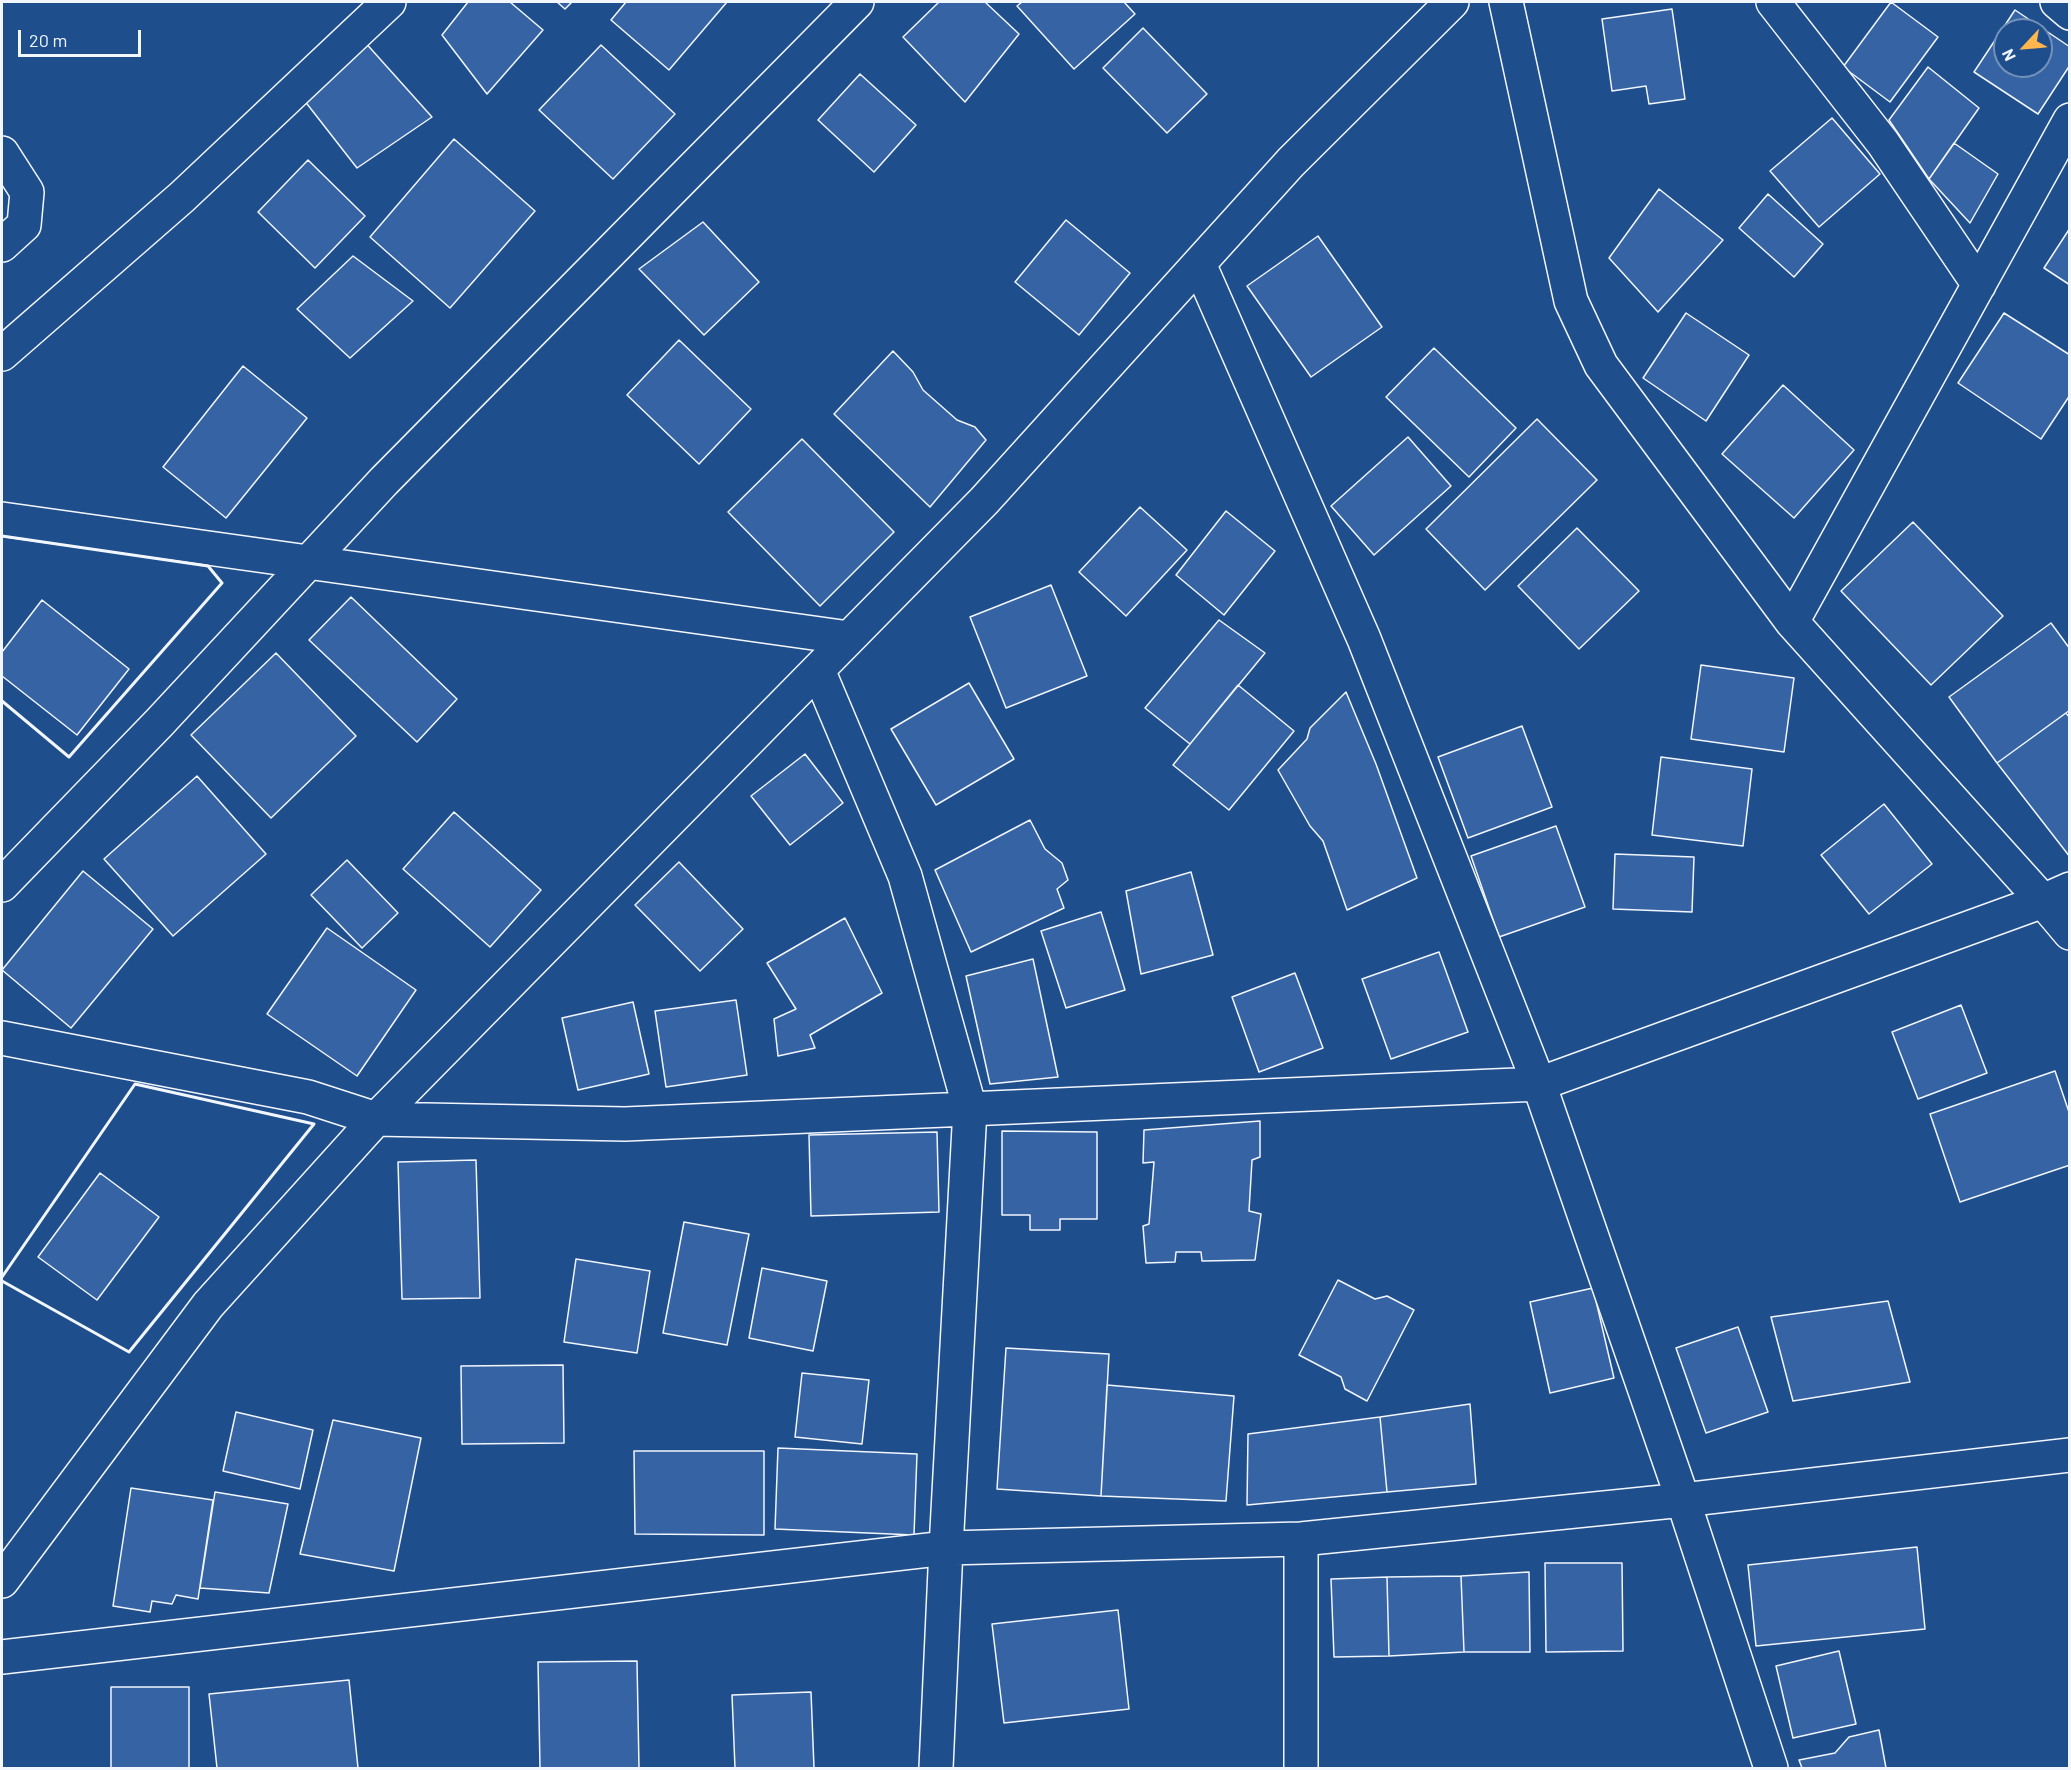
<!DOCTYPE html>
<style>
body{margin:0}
#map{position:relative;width:2071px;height:1770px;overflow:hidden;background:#1f4e8c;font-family:Barlow,sans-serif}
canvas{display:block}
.frame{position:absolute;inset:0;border:3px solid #f2f6ff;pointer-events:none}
.north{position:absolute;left:1993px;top:18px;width:60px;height:60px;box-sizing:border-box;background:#1f4e8c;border:2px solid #7391ba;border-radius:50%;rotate:244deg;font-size:16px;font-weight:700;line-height:24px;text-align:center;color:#f2f6ff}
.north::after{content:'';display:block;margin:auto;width:21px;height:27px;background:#ffb74d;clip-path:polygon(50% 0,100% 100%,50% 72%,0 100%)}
.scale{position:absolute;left:18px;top:30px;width:123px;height:27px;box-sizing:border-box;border:3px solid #f2f6ff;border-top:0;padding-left:8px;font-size:18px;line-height:21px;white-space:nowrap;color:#f2f6ff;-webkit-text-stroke:4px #1f4e8c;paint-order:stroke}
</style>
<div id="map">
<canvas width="2071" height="1770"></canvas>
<div class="frame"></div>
<div class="north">N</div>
<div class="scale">20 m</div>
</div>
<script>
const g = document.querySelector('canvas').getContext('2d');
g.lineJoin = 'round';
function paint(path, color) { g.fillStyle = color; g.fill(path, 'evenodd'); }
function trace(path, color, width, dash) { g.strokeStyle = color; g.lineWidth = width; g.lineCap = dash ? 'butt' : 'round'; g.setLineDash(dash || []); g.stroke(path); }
const building = new Path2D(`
 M468,2H510L543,30L487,94L442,35Z
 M557,2H572L565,9Z
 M626,2H727L669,70L611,20Z
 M939,2H985L1019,34L965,102L903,37Z
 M1022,2H1124L1135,14L1074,69L1017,6Z
 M1891,2L1938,37L1890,102L1843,67Z
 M1672,9L1685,99L1649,104L1646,86L1612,91L1602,19Z
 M2015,10L2070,47V65L2038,114L1974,72ZM2005,30H2041V66H2005Z
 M1143,28L1207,94L1167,133L1103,68Z
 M363,40L432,117L357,168L304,100Z
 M601,45L675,114L613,179L539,110Z
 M1928,67L1979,108L1929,179L1889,120Z
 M860,74L916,125L874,172L818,120Z
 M1832,118L1880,174L1819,227L1770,171Z
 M454,139L535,211L450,308L370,237Z
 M1954,143L1998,174L1970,223L1929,179Z
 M308,160L365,216L315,268L258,212Z
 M1659,189L1723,240L1658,312L1609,258Z
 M1768,194L1823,244L1794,277L1739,228Z
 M1066,220L1130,273L1079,335L1015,282Z
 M703,222L759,282L704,335L639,269Z
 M2070,228V285L2044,268Z
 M1318,236L1382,327L1311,377L1247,286Z
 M353,256L413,301L350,358L297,309Z
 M1686,313L1749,355L1706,421L1643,378Z
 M2004,313L2070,355V395L2041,439L1958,383Z
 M679,340L751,409L699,464L627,395Z
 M1434,348L1516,428L1469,477L1386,397Z
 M893,351L913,372L923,390L957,420L975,427L986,440L930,507L834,414Z
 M243,366L307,418L226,518L163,467Z
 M1783,385L1854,450L1794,518L1722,454Z
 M1537,419L1597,480L1485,590L1426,529Z
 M1408,437L1451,486L1374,555L1331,506Z
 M802,439L894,532L820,606L728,512Z
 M1140,507L1187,550L1126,616L1079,572Z
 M1226,511L1275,551L1224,615L1176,575Z
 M1913,522L2003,616L1931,685L1841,591Z
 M1577,528L1639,591L1579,649L1518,586Z
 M1051,585L1087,676L1006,708L970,617Z
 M351,597L457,699L417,742L309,640Z
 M42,600L129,669L77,735L2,676V652Z
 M1219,620L1265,653L1190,744L1145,708Z
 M2051,623L2070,649V710L1997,763L1949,697Z
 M276,653L356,736L271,818L191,735Z
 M1701,665L1794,678L1784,752L1691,739Z
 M969,683L1014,759L936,805L891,729Z
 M1238,685L1294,731L1229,810L1173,765Z
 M1346,692L1376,764L1417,878L1347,910L1323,841L1310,826L1278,770L1307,739L1310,728Z
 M2066,713L2070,718V857L1997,763Z
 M1522,726L1552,807L1468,838L1438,757Z
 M805,754L843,803L790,845L751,796Z
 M1661,757L1752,769L1743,846L1652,835Z
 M197,776L266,854L173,936L104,859Z
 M1884,804L1932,864L1869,914L1821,855Z
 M454,812L541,890L490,947L403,869Z
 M1030,820L1045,849L1062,863L1068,880L1057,889L1064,908L971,952L935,870Z
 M1556,826L1585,907L1499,937L1471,856Z
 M1615,854L1694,857L1692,912L1613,909Z
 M347,860L398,913L362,948L311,895Z
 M679,862L743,929L700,971L635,905Z
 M83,871L153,929L71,1028L2,970Z
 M1191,872L1213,955L1141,974L1126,891Z
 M1101,912L1125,990L1066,1008L1041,931Z
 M845,918L882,993L810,1035L815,1048L778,1056L774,1019L796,1009L767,963Z
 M327,928L416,990L357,1076L267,1014Z
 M1439,952L1468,1032L1391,1059L1362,979Z
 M1033,959L1058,1077L990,1084L966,976Z
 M1295,973L1323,1048L1259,1072L1232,997Z
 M736,1000L747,1075L666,1087L655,1011Z
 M633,1002L649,1074L578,1090L562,1018Z
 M1961,1005L1987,1073L1918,1099L1892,1032Z
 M2055,1071L2070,1115V1165L1960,1202L1930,1114Z
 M1260,1121V1157L1252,1160L1249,1211L1261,1214L1255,1260L1202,1261L1201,1252H1176L1175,1262L1146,1263L1143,1226L1149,1224L1154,1162L1143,1163L1144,1130Z
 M1002,1131L1097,1132V1219H1060V1230H1030V1215H1002Z
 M937,1132L939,1212L811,1216L809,1135Z
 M476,1160L480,1298L402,1299L398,1162Z
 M100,1173L159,1217L97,1300L38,1257Z
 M684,1222L749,1234L727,1345L663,1333Z
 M576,1259L650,1271L637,1353L564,1342Z
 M762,1268L827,1281L813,1351L749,1338Z
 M1338,1280L1375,1299L1387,1296L1414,1310L1367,1401L1345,1389L1341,1377L1299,1355Z
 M1593,1288L1614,1378L1550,1393L1530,1302Z
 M1888,1301L1910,1382L1793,1401L1771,1317Z
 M1738,1327L1768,1412L1706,1433L1676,1348Z
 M1006,1348L1109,1354L1101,1496L997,1489Z
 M563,1365L564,1443L462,1444L461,1366Z
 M802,1373L869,1380L862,1444L795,1437Z
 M1107,1385L1234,1396L1226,1501L1101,1496Z
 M1470,1404L1476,1484L1387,1492L1380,1417Z
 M236,1412L313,1430L300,1489L223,1471Z
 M1380,1417L1387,1492L1247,1505L1248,1434Z
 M333,1420L421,1438L394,1571L300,1554Z
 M778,1448L917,1454L914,1535L775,1529Z
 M634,1451H764V1535L635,1534Z
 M131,1488L213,1500L198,1599L176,1595L172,1604L152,1601L150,1612L113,1606Z
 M215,1492L288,1504L269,1593L200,1588Z
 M1917,1547L1925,1629L1756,1646L1748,1565Z
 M1545,1563H1622L1623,1651L1546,1652Z
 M1529,1572L1530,1652H1464L1461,1576Z
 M1461,1576L1464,1652L1389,1656L1387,1577Z
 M1387,1577L1389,1656L1334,1657L1331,1579Z
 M1118,1610L1129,1709L1004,1723L992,1624Z
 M1839,1651L1856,1724L1793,1738L1776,1666Z
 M637,1661L639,1768H540L538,1662Z
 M349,1680L358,1768H217L209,1694Z
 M111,1687H189V1768H111Z
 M811,1692L814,1768H735L732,1695Z
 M1879,1730L1886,1768H1802L1799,1760L1835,1753L1849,1737Z`);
paint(building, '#3563a3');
trace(building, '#f2f6ff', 1.5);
const minor = new Path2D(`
 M1506,2L1571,301L1601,365L1792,622L2043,901L2070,933
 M1773,2L1883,143L1979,285
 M2057,2L2070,13
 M2,153L27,192L24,225L2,245
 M1200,266L1364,639L1539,1084L1683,1500L1771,1768
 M2,354L182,197L389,2
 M2,519L849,638
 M1792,622L2070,120
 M818,670L905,876L970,1109L946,1548L936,1768
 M2,885L159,723L384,481L857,2
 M2,1038L308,1097L376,1119L625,1124L1539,1084L2043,901L2070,889
 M2,1581L208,1305L376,1119L984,501L1291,162L1452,2
 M2,1657L946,1548L1301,1539L1683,1500L2070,1455
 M1301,1768V1539`);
trace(minor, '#f2f6ff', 36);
trace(minor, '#1f4e8c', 33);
trace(new Path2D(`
 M2,536L208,566L222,583L69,757L2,701
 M2,1277L135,1084L314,1124L129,1352L2,1281`), '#f2f6ff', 3);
</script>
